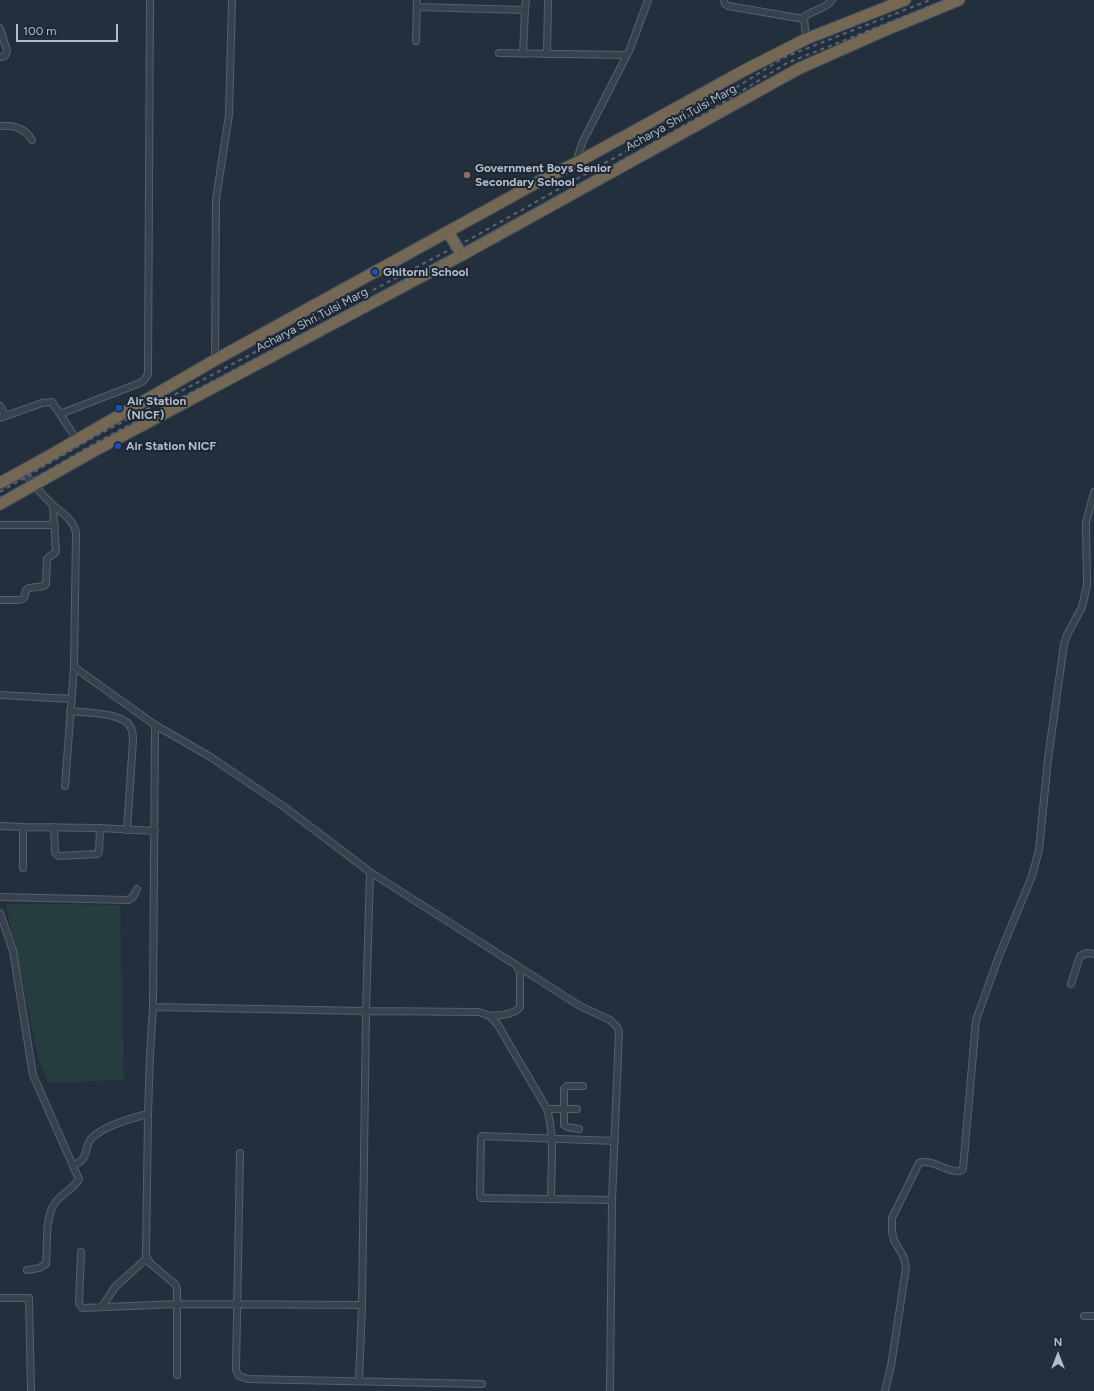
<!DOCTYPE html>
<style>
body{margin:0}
#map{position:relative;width:1094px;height:1391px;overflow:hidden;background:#242f3e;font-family:Figtree,sans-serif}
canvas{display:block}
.north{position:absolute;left:1038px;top:1335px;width:40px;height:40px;-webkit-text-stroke:3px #1d2633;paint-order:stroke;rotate:0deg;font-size:11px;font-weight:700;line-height:16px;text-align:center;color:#b4bcc9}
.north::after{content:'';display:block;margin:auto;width:14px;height:18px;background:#b4bcc9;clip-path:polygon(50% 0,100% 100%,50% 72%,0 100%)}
.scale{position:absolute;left:16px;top:24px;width:102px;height:18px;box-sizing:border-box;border:2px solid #b4bcc9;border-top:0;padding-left:5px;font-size:12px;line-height:14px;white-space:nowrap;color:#b4bcc9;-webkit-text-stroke:3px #1d2633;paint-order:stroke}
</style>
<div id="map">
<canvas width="1094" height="1391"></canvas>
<div class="north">N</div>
<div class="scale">100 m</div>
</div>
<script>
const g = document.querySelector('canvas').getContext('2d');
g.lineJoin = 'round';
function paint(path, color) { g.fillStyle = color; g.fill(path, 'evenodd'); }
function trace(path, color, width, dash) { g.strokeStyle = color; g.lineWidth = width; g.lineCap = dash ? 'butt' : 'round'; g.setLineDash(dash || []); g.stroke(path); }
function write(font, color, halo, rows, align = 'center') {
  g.font = font + ' Figtree,sans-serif'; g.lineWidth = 4; g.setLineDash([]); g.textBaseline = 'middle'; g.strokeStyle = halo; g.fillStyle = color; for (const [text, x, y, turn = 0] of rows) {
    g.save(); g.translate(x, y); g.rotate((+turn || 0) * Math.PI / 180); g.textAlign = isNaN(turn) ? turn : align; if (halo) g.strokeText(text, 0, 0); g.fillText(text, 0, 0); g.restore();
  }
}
paint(new Path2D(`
 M6,904L120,905L124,1080L49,1083L38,1058Z`), '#263c3f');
const street = new Path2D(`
 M724,0L725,4L728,6L804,19
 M417,7L525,10L526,0
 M0,28L7,51L5,56L0,57
 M806,39L804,17C812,10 826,9 832,0
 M416,41L417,0
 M499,53L627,55
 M523,54L525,10
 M547,54L548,0
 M0,126C13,125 25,128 32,140
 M576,163L582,143L630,49L648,0
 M215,360L216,199L229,115L232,0
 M0,406L6,416
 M60,414L140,383L144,380L148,374L150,0
 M0,418L42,403L52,402L77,440
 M23,471C32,483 41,494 52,504C61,513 74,519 76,533L74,667L65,786
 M0,525H55
 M0,600H20L24,598L26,590L29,588L44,586L46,584L47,559C49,555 54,556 56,551L53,506
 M74,667L155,725L209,756L283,806L370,872L516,965L520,972V1007C515,1015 499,1015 490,1016
 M0,695L72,699
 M70,711C85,713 125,712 131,728C133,732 133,736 133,740L127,830
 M155,725L153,1007L150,1055L148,1114L146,1255L150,1263L176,1285L177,1290V1375
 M0,826L23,827L100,828L155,831
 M54,827L55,852L57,855L59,856L98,854L99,851L100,828
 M23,868V827
 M0,897L128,900L133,897L137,889
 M0,913L13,951L33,1075L73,1166
 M519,967L580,1006L610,1020L617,1027L619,1031L612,1200L610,1391
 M1071,984L1080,956L1087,953L1094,954
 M153,1007L366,1011L479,1012L490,1016L498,1025L547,1109C555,1137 551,1169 551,1199
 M547,1109H577
 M579,1129L567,1127L564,1125V1089L567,1086H583
 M240,1153L236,1370L239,1376L248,1379L482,1384
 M612,1200L481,1198L480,1195L481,1139L482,1136L615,1141
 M81,1252L79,1303L82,1308L178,1304L362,1305
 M27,1270L39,1268L46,1264C48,1246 44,1218 55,1203C62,1193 73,1190 79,1179L73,1166C76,1164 80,1162 83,1159C87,1153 86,1144 91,1139C102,1126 132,1118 148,1114
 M0,1298H29L31,1391
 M102,1307L115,1287L147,1258
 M1084,1316H1094
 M359,1381L362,1305L366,1011L370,872
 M885,1391L891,1366L906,1268L904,1258L894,1240L892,1232V1218L919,1163C933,1158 946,1173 960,1171L963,1169L976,1020L999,956L1032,876L1039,850L1048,759L1064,644L1067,635L1082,607L1087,585L1086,523L1094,492`);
const highway = new Path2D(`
 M448,232L462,255
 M0,483L49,456L215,360L547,177L576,163L745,70L806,39L905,0
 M0,504L94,451L462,255L800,68L881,32L959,0`);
trace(street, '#565f6c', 8);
trace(highway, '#434c59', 13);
trace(street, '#38414e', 6);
trace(highway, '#746855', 11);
trace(new Path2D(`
 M0,492L94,437L470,239L703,108L785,57L930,0
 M0,499L97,442L473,245L706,113L787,63L946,0`), '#5a6575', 2, [4, 4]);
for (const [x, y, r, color] of [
 [467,175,4,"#8d6e63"],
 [375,272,4,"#1a4fb4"],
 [119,408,4,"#1a4fb4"],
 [118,446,4,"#1a4fb4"]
]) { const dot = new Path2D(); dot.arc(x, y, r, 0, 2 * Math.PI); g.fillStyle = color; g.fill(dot); trace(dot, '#1d2633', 1.5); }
write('12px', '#b4bcc9', '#1d2633', [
 ["Acharya Shri Tulsi Marg",681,118,-29],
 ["Acharya Shri Tulsi Marg",312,320,-28]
]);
write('bold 12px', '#b4bcc9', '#1d2633', [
 ["Government Boys Senior",475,168],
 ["Secondary School",475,182],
 ["Ghitorni School",383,272],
 ["Air Station",127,401],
 ["(NICF)",127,415],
 ["Air Station NICF",126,446]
], 'left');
</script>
